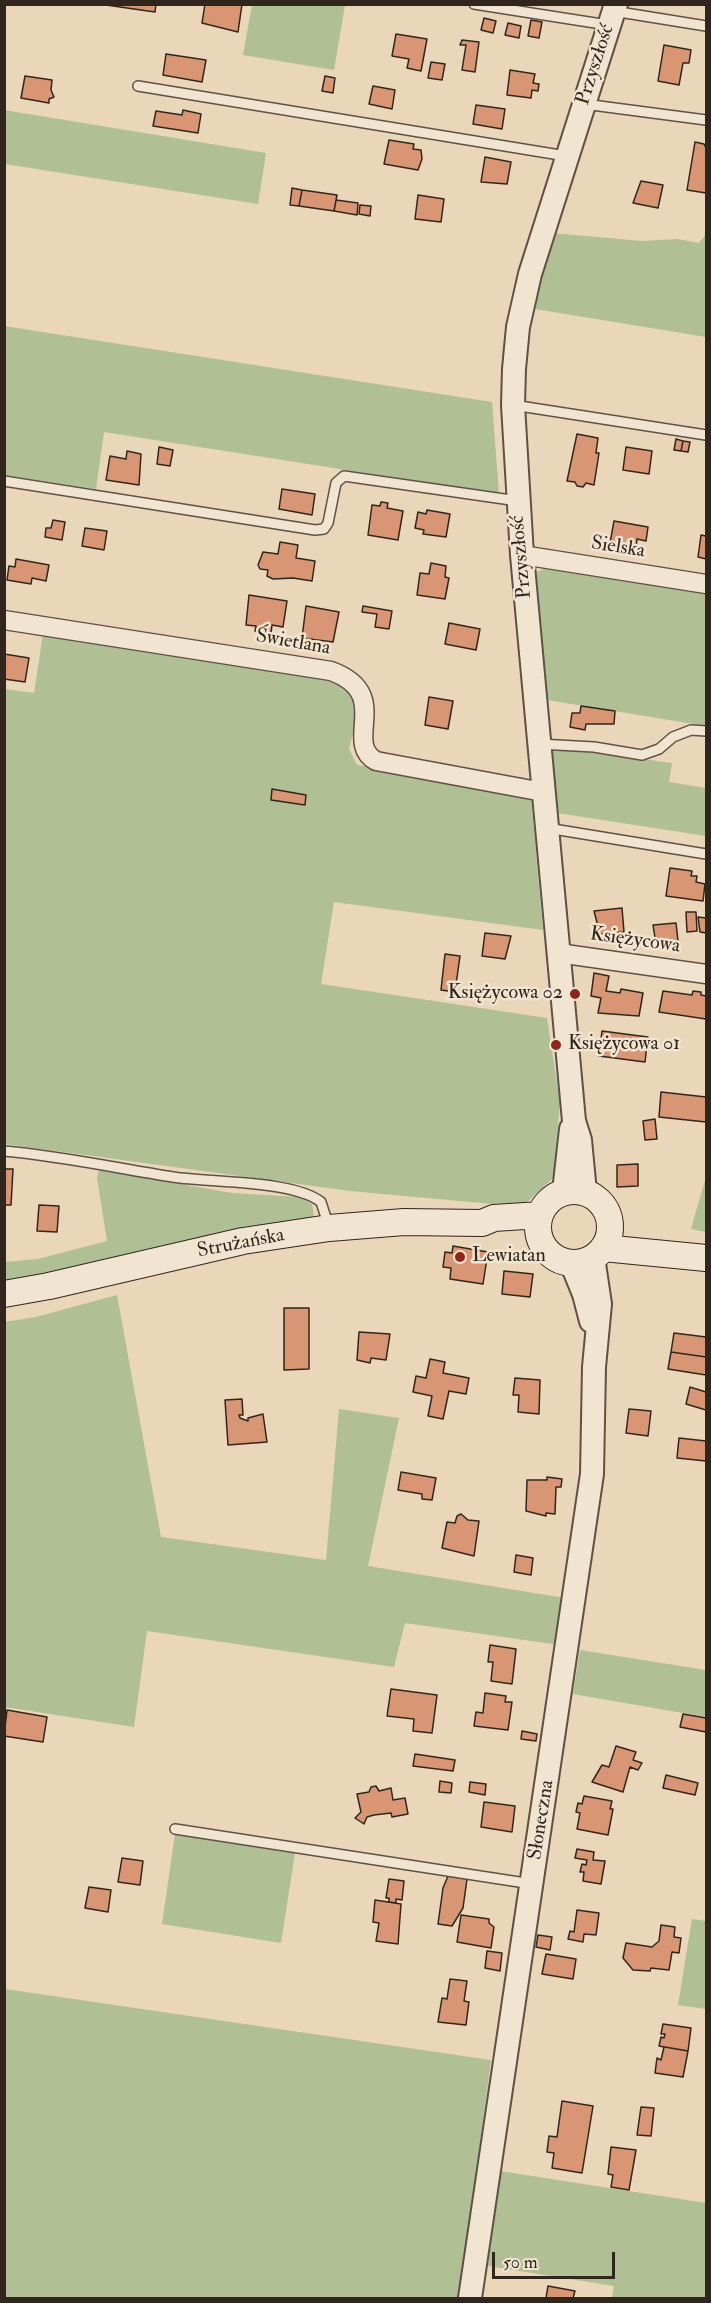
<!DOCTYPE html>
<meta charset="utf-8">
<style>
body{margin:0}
#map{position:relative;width:711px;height:2303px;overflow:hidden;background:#ead6b8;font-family:"IM FELL Double Pica",serif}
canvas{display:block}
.frame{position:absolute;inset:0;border:6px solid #31261d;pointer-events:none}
.scale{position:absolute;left:492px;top:2252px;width:123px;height:27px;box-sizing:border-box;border:3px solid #31261d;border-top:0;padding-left:8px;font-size:18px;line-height:21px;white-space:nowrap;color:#31261d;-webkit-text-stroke:4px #f1e4d1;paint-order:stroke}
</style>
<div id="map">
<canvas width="711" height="2303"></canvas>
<div class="frame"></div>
<div class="scale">50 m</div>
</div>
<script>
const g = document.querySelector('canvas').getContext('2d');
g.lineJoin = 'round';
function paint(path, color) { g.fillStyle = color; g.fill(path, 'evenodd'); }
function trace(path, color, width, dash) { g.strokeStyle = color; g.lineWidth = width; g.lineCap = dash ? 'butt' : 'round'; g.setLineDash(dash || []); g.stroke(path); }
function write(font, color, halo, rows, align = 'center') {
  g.font = font + ' "IM FELL Double Pica",serif'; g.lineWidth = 5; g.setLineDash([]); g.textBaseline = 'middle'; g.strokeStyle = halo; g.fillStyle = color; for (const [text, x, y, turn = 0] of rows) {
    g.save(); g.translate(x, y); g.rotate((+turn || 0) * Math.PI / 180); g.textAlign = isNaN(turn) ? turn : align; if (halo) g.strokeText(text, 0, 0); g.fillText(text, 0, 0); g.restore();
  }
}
paint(new Path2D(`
 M252,5H345L334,70L243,55Z
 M4,110L266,153L258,204L5,164Z
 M552,233L642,241L677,239L699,243L706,234V337L535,309Z
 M4,326L492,402L499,494L104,432L96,489L5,475Z
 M544,569L706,593V726L547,700L536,572Z
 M43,634L331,678C368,693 357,718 349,749L357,765L531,796L543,930L334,902L321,984L547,1018L560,1103L553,1178L526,1203L514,1206L350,1191L5,1144L4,689L34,693Z
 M554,747L672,763L669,782L706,788V836L557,813L551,751Z
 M99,1170L232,1193L300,1197L312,1204L314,1215L309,1220L5,1283V1262L38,1259L107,1241L97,1178Z
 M706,1177V1232L691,1229Z
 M117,1295L161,1537L326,1560L339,1409L399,1418L368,1566L565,1598L560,1645L405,1623L394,1667L147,1631L134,1727L5,1707L4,1322L36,1317Z
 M580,1650L706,1670V1717L573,1694Z
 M175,1834L295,1853L281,1943L162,1924Z
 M692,1919L706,1921V2009L678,2005Z
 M5,1989L491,2060L477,2166L482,2168L462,2298H5Z
 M500,2171L706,2203V2298H612L614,2286L488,2266Z`), '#b0bf94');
const building = new Path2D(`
 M156,4L155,12L106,5V4Z
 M205,4H242L238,32L202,23Z
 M484,18L496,21L493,33L481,30Z
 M531,20L542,22L539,38L528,36Z
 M508,23L521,26L519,38L505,35Z
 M396,34L427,39L421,71L407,68L409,59L392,56Z
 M462,40L479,42L475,72L462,70L466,45H460Z
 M664,45L691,50L689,63H683L679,85L658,81Z
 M166,54L206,60L202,82L163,75Z
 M431,62L445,64L442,80L428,78Z
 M510,70L535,74L533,83L539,84L538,91L532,90L531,98L507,95Z
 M25,76L52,80L51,90L54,97L49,99V103L21,98Z
 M325,76L335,78L333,93L322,91Z
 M373,86L395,90L392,109L369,104Z
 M476,105L505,109L502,129L473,124Z
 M183,110L201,114L198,133L153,126L156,111L182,115Z
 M389,140L414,144L413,149L421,150L422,159L418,170L384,164Z
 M695,142L704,144L706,148V193L687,190Z
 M485,157L511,162L507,184L481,182Z
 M641,181L663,185L658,208L633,203Z
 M292,188L302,190L299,206L290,205Z
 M302,190L337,195L334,211L299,206Z
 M418,195L444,199L441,222L415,219Z
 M336,200L358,203L357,215L334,211Z
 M360,205L371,206L370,216L359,214Z
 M577,434L598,438L596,453H599L594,485L586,483L583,487L577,486L575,482L567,481Z
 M676,439L683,441L681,451L674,450Z
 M683,441L690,442L688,452L681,451Z
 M159,447L173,450L170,466L157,464Z
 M626,447L652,451L649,474L623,470Z
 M127,451L141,454L139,485L106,480L110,456L126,459Z
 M282,489L315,494L312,515L279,509Z
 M381,502L388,503L387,508L403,511L398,540L368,535L372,505L380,506Z
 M427,510L450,514L446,537L423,534L424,530L415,528L418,512L426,514Z
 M53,520L65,522L62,540L45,537L46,528H51Z
 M614,521L648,527L646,541L637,539L636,548L610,543Z
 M85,528L107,531L104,550L82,546Z
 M701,535L706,536V559L698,557Z
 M280,542L298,545L296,558L315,561L312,581L293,578L273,579L267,576L268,570L260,569L258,565L263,552L278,554Z
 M16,559L49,565L46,581L32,578L31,584L7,580L9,566L15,567Z
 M431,563L446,566L445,577L449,578L445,599L417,595L420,573L429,574Z
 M249,595L287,601L283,627L272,625L271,633L255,631L256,626L246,625Z
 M306,606L339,612L333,642L302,638Z
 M363,606L392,611L389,629L375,627L377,614L362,612Z
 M449,623L480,629L476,650L445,644Z
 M4,654L29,658L25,682L4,679Z
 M429,697L453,701L448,729L425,725Z
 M581,706L615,711L614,724H586L585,730L570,727L572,713H580Z
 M272,789L306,795L305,805L271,800Z
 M670,868L692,871L691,876H697L696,882L705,884L703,901L666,896Z
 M622,908L624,932L600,934L594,911Z
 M686,912H696L697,931L687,932Z
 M698,917L706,918V933L700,932Z
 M676,923L678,941L665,947V942L656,944L653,925Z
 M485,933L511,936L505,959L482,956Z
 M445,954L460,956L455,992L441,990Z
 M594,973L609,976L606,991L620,993L621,989L643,993L639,1016L598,1013L601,998L591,996Z
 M663,991L692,995L693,991L701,992V995L706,996V1019L659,1012Z
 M602,1031L648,1037L645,1062L599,1056Z
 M661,1092L706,1097V1122L659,1117Z
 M655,1119L657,1139L645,1140L643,1121Z
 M638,1164V1186L617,1187V1165Z
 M4,1169H13L11,1205H4Z
 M39,1205L59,1206L57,1232L37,1231Z
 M453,1246L488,1252L483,1284L450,1279L451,1268L443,1267L445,1252L452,1253Z
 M504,1271L533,1274L530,1297L502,1294Z
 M284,1308H309V1369L284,1370Z
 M359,1332L390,1334L386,1360L371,1358L370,1363L357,1360Z
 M674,1333L706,1337V1357L671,1352Z
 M671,1352L706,1357V1375L668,1369Z
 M430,1359L445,1362L443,1373L469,1378L466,1394L449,1391L443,1419L428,1416L432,1396L413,1392L416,1376L426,1378Z
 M515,1378L540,1380L539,1414L518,1412L519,1395H513Z
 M690,1387L706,1392V1410L686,1404Z
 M242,1399L243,1415H239L240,1418L248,1421V1418L263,1414L267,1442L228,1445L225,1400Z
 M629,1409L651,1411L648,1436L626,1433Z
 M679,1438L706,1441V1461L677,1458Z
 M401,1472L436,1478L432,1500L422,1499V1494L398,1490Z
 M547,1477L562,1479L561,1487H556L555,1514L546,1513V1516L526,1511L527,1480H547Z
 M461,1514L468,1520L479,1521L474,1556L442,1548L447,1522L455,1523L457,1516Z
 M516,1555L533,1558L531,1575L514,1572Z
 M490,1645L516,1649L512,1684L491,1681L493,1662H488Z
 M391,1689L437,1695L432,1733L413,1731L414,1719L387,1716Z
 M485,1693L506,1696L505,1702H512L508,1730L474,1726L476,1712L483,1713Z
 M7,1710L47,1717L43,1742L4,1736Z
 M683,1714L706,1718V1732L680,1727Z
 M522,1731L537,1734L536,1741L521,1739Z
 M616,1746L636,1752L633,1760L642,1763L638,1770L630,1767L623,1792L592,1782L602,1765L609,1767Z
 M415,1754L455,1760L453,1771L413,1766Z
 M666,1775L698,1783L695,1795L663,1788Z
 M440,1781L452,1783L451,1793L439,1792Z
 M470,1782L486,1784L485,1795L469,1792Z
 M376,1786L379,1791L391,1788L393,1800L405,1798L408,1814L392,1817L391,1813L374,1815L367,1817L364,1824L355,1818L361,1812L357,1794L369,1792L371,1787Z
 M584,1796L612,1801L610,1809H613L608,1835L577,1829L580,1813L576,1812L578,1803L582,1804Z
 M484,1802L515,1806L512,1832L481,1827Z
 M577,1849L594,1852L593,1860L605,1861L601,1884L583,1881L584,1872H580L582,1864L586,1865L587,1860L575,1858Z
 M122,1858L143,1861L140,1885L118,1882Z
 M448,1876L467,1879L463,1908L452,1926L438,1924L443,1888Z
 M389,1879L404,1881L402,1900L396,1899V1903L389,1902V1898H386Z
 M89,1887L111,1890L108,1912L85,1908Z
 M375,1900L401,1904L398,1944L376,1941L379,1923L373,1922Z
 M577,1910L599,1913L596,1935L584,1934L583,1942L568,1939L570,1931L574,1932Z
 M461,1915L489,1919V1923L494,1927L491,1948L457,1942Z
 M661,1925L675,1927L674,1937L681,1938L679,1953L672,1952L669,1970L651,1968L650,1971L633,1970L623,1958L626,1943L652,1947L659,1941Z
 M538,1935L552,1937L550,1950L536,1947Z
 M487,1951L502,1953L500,1971L485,1968Z
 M546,1954L576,1959L573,1979L542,1974Z
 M450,1979L467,1981L464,2001L469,2002L466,2025L438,2022L442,1998L447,1999Z
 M663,2024L691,2028L688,2051L659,2046L661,2037L664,2038L665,2034H661Z
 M659,2046L688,2051L683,2077L655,2073L657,2058L661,2060L664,2047Z
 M562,2101L593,2106L582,2173L552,2168L554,2153L547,2152L549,2136L557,2137Z
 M641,2107L654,2108L651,2136L637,2135Z
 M611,2147L636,2150L629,2190L611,2187L613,2175L608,2174Z
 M548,2286L575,2291L573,2298H546Z`);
paint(building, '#d99675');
trace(building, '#31261d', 1.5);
const service = new Path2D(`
 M474,4L608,25
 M613,11L706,26
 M138,86L566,156
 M584,104L706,120
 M513,405L706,435
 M4,481L315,530L324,529L328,523L336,483L344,476L518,501
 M539,744L594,747L642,755L659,749L673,737L691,730L706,731
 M547,828L706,854
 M4,1151C61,1156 116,1168 173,1177C211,1183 293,1180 321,1202L329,1227
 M175,1829L532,1884`);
const minor = new Path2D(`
 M522,555L706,584
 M4,620L331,671C394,694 342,742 376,761L543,792
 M558,953L706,974`);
const tertiary = new Path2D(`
 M564,1192L571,1129
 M585,1192L580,1140L574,1121L522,555L513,405L514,369L518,327L530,274L616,4
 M571,1262L584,1294L591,1321
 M470,2298L592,1474L594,1367L600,1304L593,1257`);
const secondary = new Path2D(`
 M538 1227a36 36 0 1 1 72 0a36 36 0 1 1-72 0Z
 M603,1248L706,1258
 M4,1294L49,1286L243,1241L329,1228L404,1222L482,1223L494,1218L540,1215`);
trace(service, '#5f5244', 12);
trace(minor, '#5f5244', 21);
trace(tertiary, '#5f5244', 26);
trace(secondary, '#31261d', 28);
trace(service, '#f1e4d1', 9);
trace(minor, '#f1e4d1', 18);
trace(tertiary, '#f1e4d1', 22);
trace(secondary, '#f1e4d1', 26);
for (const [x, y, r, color] of [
 [575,994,6,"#8f2418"],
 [556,1045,6,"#8f2418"],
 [460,1257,6,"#8f2418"]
]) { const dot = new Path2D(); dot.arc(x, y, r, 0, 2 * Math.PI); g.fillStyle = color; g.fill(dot); trace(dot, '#f1e4d1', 2); }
write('20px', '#31261d', '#f1e4d1', [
 ["Przyszłość",596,65,-72],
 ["Sielska",618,548,9],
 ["Przyszłość",522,557,-95],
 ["Świetlana",293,643,10],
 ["Księżycowa",635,941,8],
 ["Strużańska",241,1244,-11],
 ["Słoneczna",542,1820,-81]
]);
write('20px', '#31261d', '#f1e4d1', [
 ["Księżycowa 02",563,994,"right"],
 ["Księżycowa 01",568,1045],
 ["Lewiatan",472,1257]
], 'left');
</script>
